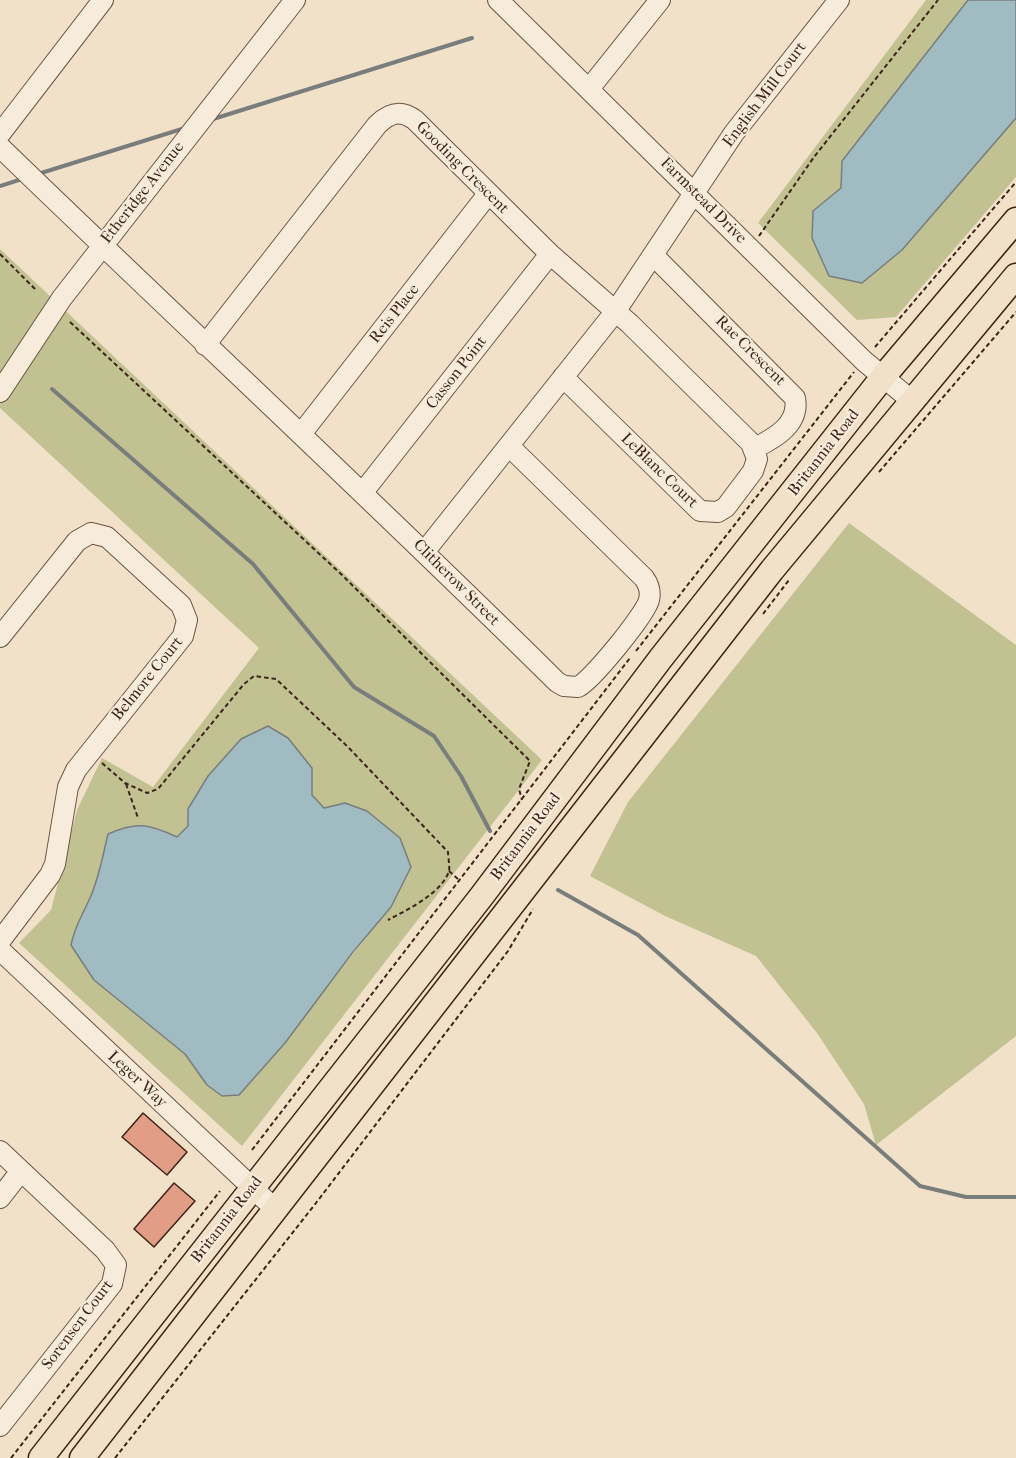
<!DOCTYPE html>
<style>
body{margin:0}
canvas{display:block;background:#f2e1c9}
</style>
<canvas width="1016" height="1458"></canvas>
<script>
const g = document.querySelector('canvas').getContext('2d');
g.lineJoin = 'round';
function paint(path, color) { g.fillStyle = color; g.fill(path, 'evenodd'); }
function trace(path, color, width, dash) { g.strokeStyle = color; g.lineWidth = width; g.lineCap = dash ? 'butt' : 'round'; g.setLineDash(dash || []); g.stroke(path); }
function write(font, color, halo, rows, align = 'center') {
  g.font = font + ' "IM FELL French Canon",serif'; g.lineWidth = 4.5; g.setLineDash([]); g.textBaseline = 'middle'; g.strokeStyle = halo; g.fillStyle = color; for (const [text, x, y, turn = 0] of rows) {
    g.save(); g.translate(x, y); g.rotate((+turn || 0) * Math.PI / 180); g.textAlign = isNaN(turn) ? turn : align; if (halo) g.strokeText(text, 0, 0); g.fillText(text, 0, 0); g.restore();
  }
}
paint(new Path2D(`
 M926,0H968L843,161L841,188L813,211L902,250L1016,118V177L896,317L857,320L758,223Z
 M0,249L542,760L242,1146L19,943L51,910L77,810L102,758L153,787L259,648L0,408ZM312,795L325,809L345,803L391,907C339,969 293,1035 239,1095L207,1085L185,1054L94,980L71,945C75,925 82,916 90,898C99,878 103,855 108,834C138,825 148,822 177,837L188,826V809Z
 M849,523L1016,645V1036L876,1145L864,1104L817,1033L756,956L665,916L590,876L628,802Z`), '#c1c192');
const water = new Path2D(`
 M968,0H1016V118L902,250L862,283L829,276L812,238L813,211L841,188L842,161Z
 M268,726L288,738L312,768V795L324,808L345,803L367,811L400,838L411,867L391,907L353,952L285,1043L239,1095L222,1096L207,1085L185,1054L94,980L71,945C75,925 82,916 90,898C99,878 103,855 108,834C137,821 149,824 177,837L188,826V809L208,776L241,739Z`);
paint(water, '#a0bbc1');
trace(water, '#797e7d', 1.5);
trace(new Path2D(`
 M210,120L472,38
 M38,174L185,128
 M0,186L22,179
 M52,389L253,564L354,687L434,736L461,776L490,831
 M558,890L638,935L920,1186L966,1197H1016`), '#797e7d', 4);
const building = new Path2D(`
 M143,1113L187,1152L167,1175L122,1137Z
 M174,1183L195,1201L154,1247L134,1229Z`);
paint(building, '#e29d87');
trace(building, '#3e2317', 1.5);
const minor = new Path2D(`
 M498,0L864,361L911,400
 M589,89L660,0
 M0,134L103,0
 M0,147C185,326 374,501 557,682L564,686L578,687C592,680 645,615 649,600C651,592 649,585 644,578L509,446
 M653,255L795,398C800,424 775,438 755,448
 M205,345L377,125C389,113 400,109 415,120L550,254L630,324L751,443L757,459L753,471L726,507L718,512L700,511L563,377
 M0,392L62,298L295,0
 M301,434L488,194
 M363,492L550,254
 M425,551L615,312L734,133L839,0
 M0,637L77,541L91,533L107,537L181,605L187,620L183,636L76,770L68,787L55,864L50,875L0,941
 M0,950L275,1209
 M0,1151L105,1250L116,1265L112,1284L0,1426
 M0,1198L21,1171`);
const major = new Path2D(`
 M41,1458L481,897L661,658L883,377L1016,220
 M82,1458L772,570L1016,276`);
trace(minor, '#6b5244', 22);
trace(major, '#3e2317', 27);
trace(new Path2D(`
 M759,236L814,157L938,0
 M0,254L37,291
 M70,322L342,575L530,761L519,789L522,800
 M875,347L1016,182
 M879,472L1016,312
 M763,614L789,580
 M636,651L854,372
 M102,763L125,783L147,793L158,789L244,684L254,676L276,679L348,747L448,852C448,857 450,866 449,871C442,893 407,910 388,920
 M126,784L138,818
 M449,871L460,881
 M252,1150L630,658
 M11,1458L220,1191
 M115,1458L316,1203L508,951L533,909`), '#3e2317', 2, [4.5, 3]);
trace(minor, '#f7ecdc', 20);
trace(major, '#f2e1c9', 24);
write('16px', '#3e2317', '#f7ecdc', [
 ["English Mill Court",765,95,-53],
 ["Gooding Crescent",462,168,45],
 ["Etheridge Avenue",143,193,-52],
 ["Farmstead Drive",703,201,45],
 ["Reis Place",395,314,-52],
 ["Rae Crescent",750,351,45],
 ["Casson Point",457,373,-52],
 ["Britannia Road",824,453,-52],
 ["LeBlanc Court",659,471,44],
 ["Clitherow Street",456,583,45],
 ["Belmore Court",148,679,-51],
 ["Britannia Road",526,837,-53],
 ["Leger Way",137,1080,43],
 ["Britannia Road",227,1220,-52],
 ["Sorensen Court",78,1325,-53]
]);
</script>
